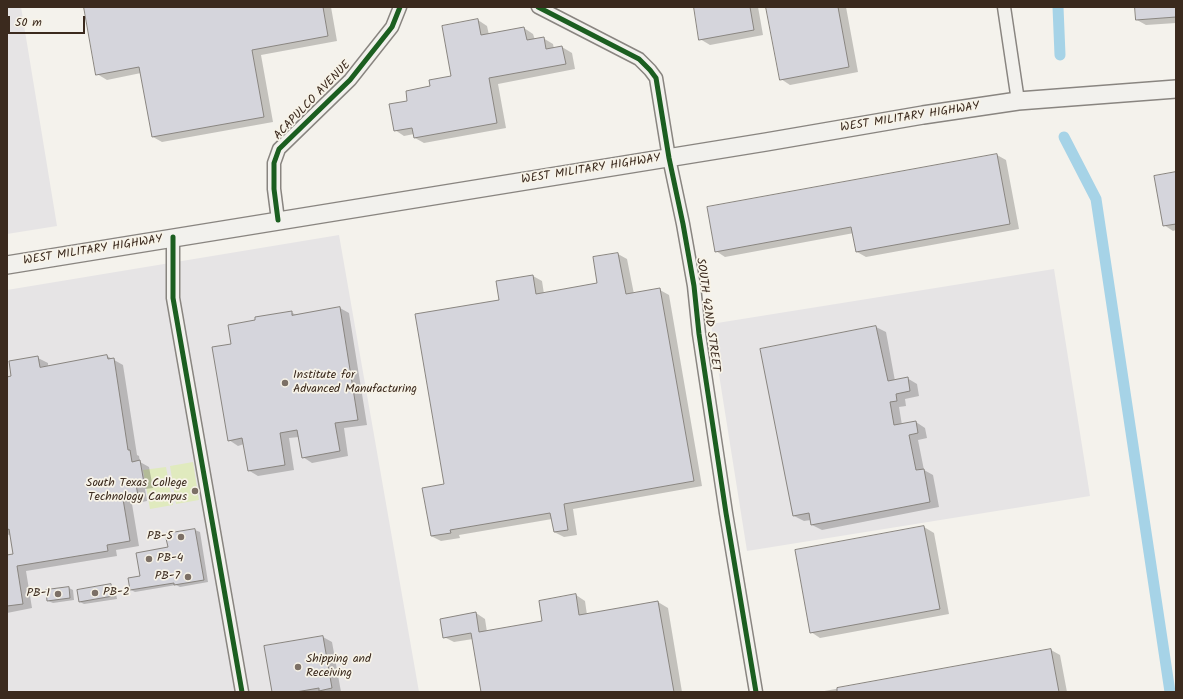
<!DOCTYPE html>
<style>
body{margin:0}
#map{position:relative;width:1183px;height:699px;overflow:hidden;background:#f4f2ec;font-family:Kalam,sans-serif}
canvas{display:block}
.frame{position:absolute;inset:0;border:8px solid #3b2a1e;pointer-events:none}
.scale{position:absolute;left:8px;top:16px;width:77px;height:18px;box-sizing:border-box;border:2px solid #3b2a1e;border-top:0;padding-left:5px;font-size:12px;line-height:14px;white-space:nowrap;color:#3b2a1e;-webkit-text-stroke:3px #f7f3e8;paint-order:stroke}
</style>
<div id="map">
<canvas width="1183" height="699"></canvas>
<div class="frame"></div>
<div class="scale">50 m</div>
</div>
<script>
const g = document.querySelector('canvas').getContext('2d');
g.lineJoin = 'round';
function paint(path, color) { g.fillStyle = color; g.fill(path, 'evenodd'); }
function trace(path, color, width, dash) { g.strokeStyle = color; g.lineWidth = width; g.lineCap = dash ? 'butt' : 'round'; g.setLineDash(dash || []); g.stroke(path); }
function write(font, color, halo, rows, align = 'center') {
  g.font = font + ' Kalam,sans-serif'; g.lineWidth = 3.5; g.setLineDash([]); g.textBaseline = 'middle'; g.strokeStyle = halo; g.fillStyle = color; for (const [text, x, y, turn = 0] of rows) {
    g.save(); g.translate(x, y); g.rotate((+turn || 0) * Math.PI / 180); g.textAlign = isNaN(turn) ? turn : align; if (halo) g.strokeText(text, 0, 0); g.fillText(text, 0, 0); g.restore();
  }
}
paint(new Path2D(`
 M7,7H21L57,226L7,234Z
 M339,235L419,692H7V290Z
 M1054,269L1090,496L747,551L711,324Z`), '#e6e4e5');
paint(new Path2D(`
 M193,462L199,500L176,504L170,466Z
 M166,467L173,505L150,509L143,470Z`), '#e0eabe');
paint(new Path2D(`
 M85,7H331L337,41L261,55L273,122L162,142L153,137L141,73L107,80L97,74Z
 M695,7H758L763,35L710,45L700,39Z
 M767,7H846L858,72L790,85L781,79Z
 M1136,7H1176V23L1146,25L1137,20Z
 M478,20L487,26L489,35L524,28L533,34L535,40L543,38L553,44L554,49L562,47L572,53L575,69L498,84L506,128L424,143L415,138L414,134L404,136L395,130L409,101L431,87L452,76Z
 M997,155L1006,160L1019,229L866,257L857,252L854,233L725,257L716,251Z
 M1176,173V230L1173,231L1164,225Z
 M618,254L627,259L634,294L660,290L669,295L702,486L573,509L577,535L564,537L554,532L552,519L459,535L460,538L441,541L431,536L445,485L501,300L533,276L542,281L544,294L598,284Z
 M340,308L349,313L367,425L344,428L348,456L312,463L303,457L299,437L289,438L294,470L258,476L248,470L244,444L238,446L229,440L232,344L291,312L296,315Z
 M876,327L886,332L895,381L907,378L917,384L919,396L905,399L906,406L899,407L902,425L916,422L925,428L927,438L918,440L924,470L933,475L939,507L822,530L812,525L811,520L804,521L794,516L761,350Z
 M107,356L123,365L137,455L139,456L140,462L149,467L153,488L145,489L147,501L132,504L139,546L116,550L117,556L26,571L32,608L7,613V556L14,555L11,536L7,534V378L12,377L38,358L48,363V366Z
 M924,527L934,533L949,614L820,638L811,632L796,551Z
 M195,530L200,532L208,582L180,587L176,585L135,592L131,590L141,577L169,548L167,535Z
 M110,585L115,588L117,599L84,604L80,602Z
 M69,588L73,590L74,600L53,603L48,601Z
 M576,595L585,601L587,615L658,602L668,608L682,692H482L473,639L454,642L444,637L476,613L485,619L487,632L544,622Z
 M323,637L332,642L341,692H273Z
 M1051,650L1060,655L1067,692H819Z`), '#0003');
trace(new Path2D(`
 M1058,7L1060,55
 M1064,137L1096,199L1170,692`), '#a6d3e7', 11);
const building = new Path2D(`
 M84,7H323L328,36L252,50L264,117L152,137L139,67L96,75Z
 M694,7H750L754,30L699,40Z
 M766,7H838L849,67L780,80Z
 M1135,7H1176V17L1136,20Z
 M478,19L481,35L524,27L527,40L544,37L546,49L562,46L566,64L489,78L497,123L414,138L412,128L394,131L389,104L407,101L406,91L430,86L429,80L451,76L442,26Z
 M997,154L1010,224L856,252L851,227L715,252L707,207Z
 M1176,172V224L1163,226L1154,176Z
 M618,253L626,294L660,288L694,481L564,504L568,530L554,532L550,513L450,530L451,533L431,536L422,488L444,484L415,314L499,300L496,281L533,275L536,294L597,283L593,257Z
 M340,307L358,420L335,423L340,451L302,458L297,430L280,433L285,465L248,471L242,438L228,441L212,347L231,344L228,325L255,320V317L292,311V315Z
 M876,326L888,381L908,377L910,391L896,394L897,401L890,402L894,425L916,421L918,433L909,435L916,470L924,469L930,502L811,525L809,513L793,516L760,349Z
 M107,355L108,359L114,358L128,450H130L132,462L140,460L144,483L136,484L138,496L123,499L130,541L107,545L108,551L17,566L23,604L7,606V555L13,554L9,529L7,530V377L11,376L9,361L38,356L40,367Z
 M924,526L940,609L810,633L795,550Z
 M195,529L204,580L174,585V583L130,590L128,578L140,576L136,553L168,547L165,534Z
 M111,584L113,596L79,602L77,590Z
 M69,587L70,598L47,601L46,590Z
 M576,594L579,615L658,601L674,692H481L471,633L443,638L440,619L476,612L479,632L542,621L539,601Z
 M323,636L332,688L319,691V688L296,692H272L264,646Z
 M1051,649L1059,692H837V688Z`);
paint(building, '#d5d5dc');
trace(building, '#898580', 1);
const street = new Path2D(`
 M538,7L639,59L650,70L656,78L669,158L683,224L694,286L699,334L726,513L756,692
 M1004,7L1018,101
 M278,220L274,189V163L279,149L350,80L392,27L400,7
 M173,237V298L242,692`);
const secondary = new Path2D(`
 M7,265L766,142L923,115L1018,101L1176,89`);
trace(street, '#898580', 15);
trace(secondary, '#898580', 20);
trace(street, '#f2f1ed', 12);
trace(secondary, '#f2f1ed', 17);
trace(new Path2D(`
 M538,7L639,59L650,70L656,78L669,158L683,224L694,286L699,334L726,513L756,692
 M278,220L274,189V163L279,149L350,80L392,27L400,7
 M173,237V298L242,692`), '#1b5e20', 5);
for (const [x, y, r, color] of [
 [285,383,4,"#7c7066"],
 [195,491,4,"#7c7066"],
 [181,537,4,"#7c7066"],
 [149,559,4,"#7c7066"],
 [188,577,4,"#7c7066"],
 [95,593,4,"#7c7066"],
 [58,594,4,"#7c7066"],
 [298,667,4,"#7c7066"]
]) { const dot = new Path2D(); dot.arc(x, y, r, 0, 2 * Math.PI); g.fillStyle = color; g.fill(dot); trace(dot, '#f7f3e8', 1.5); }
write('12px', '#3b2a1e', '#f7f3e8', [
 ["ACAPULCO AVENUE",313,101,-46],
 ["WEST MILITARY HIGHWAY",910,118,-9],
 ["WEST MILITARY HIGHWAY",591,170,-9],
 ["WEST MILITARY HIGHWAY",93,251,-9],
 ["SOUTH 42ND STREET",707,315,82]
]);
write('12px', '#3b2a1e', '#f7f3e8', [
 ["Institute for",293,376],
 ["Advanced Manufacturing",293,390],
 ["South Texas College",187,484,"right"],
 ["Technology Campus",187,498,"right"],
 ["PB-5",173,537,"right"],
 ["PB-4",157,559],
 ["PB-7",180,577,"right"],
 ["PB-2",103,593],
 ["PB-1",50,594,"right"],
 ["Shipping and",306,660],
 ["Receiving",306,674]
], 'left');
</script>
